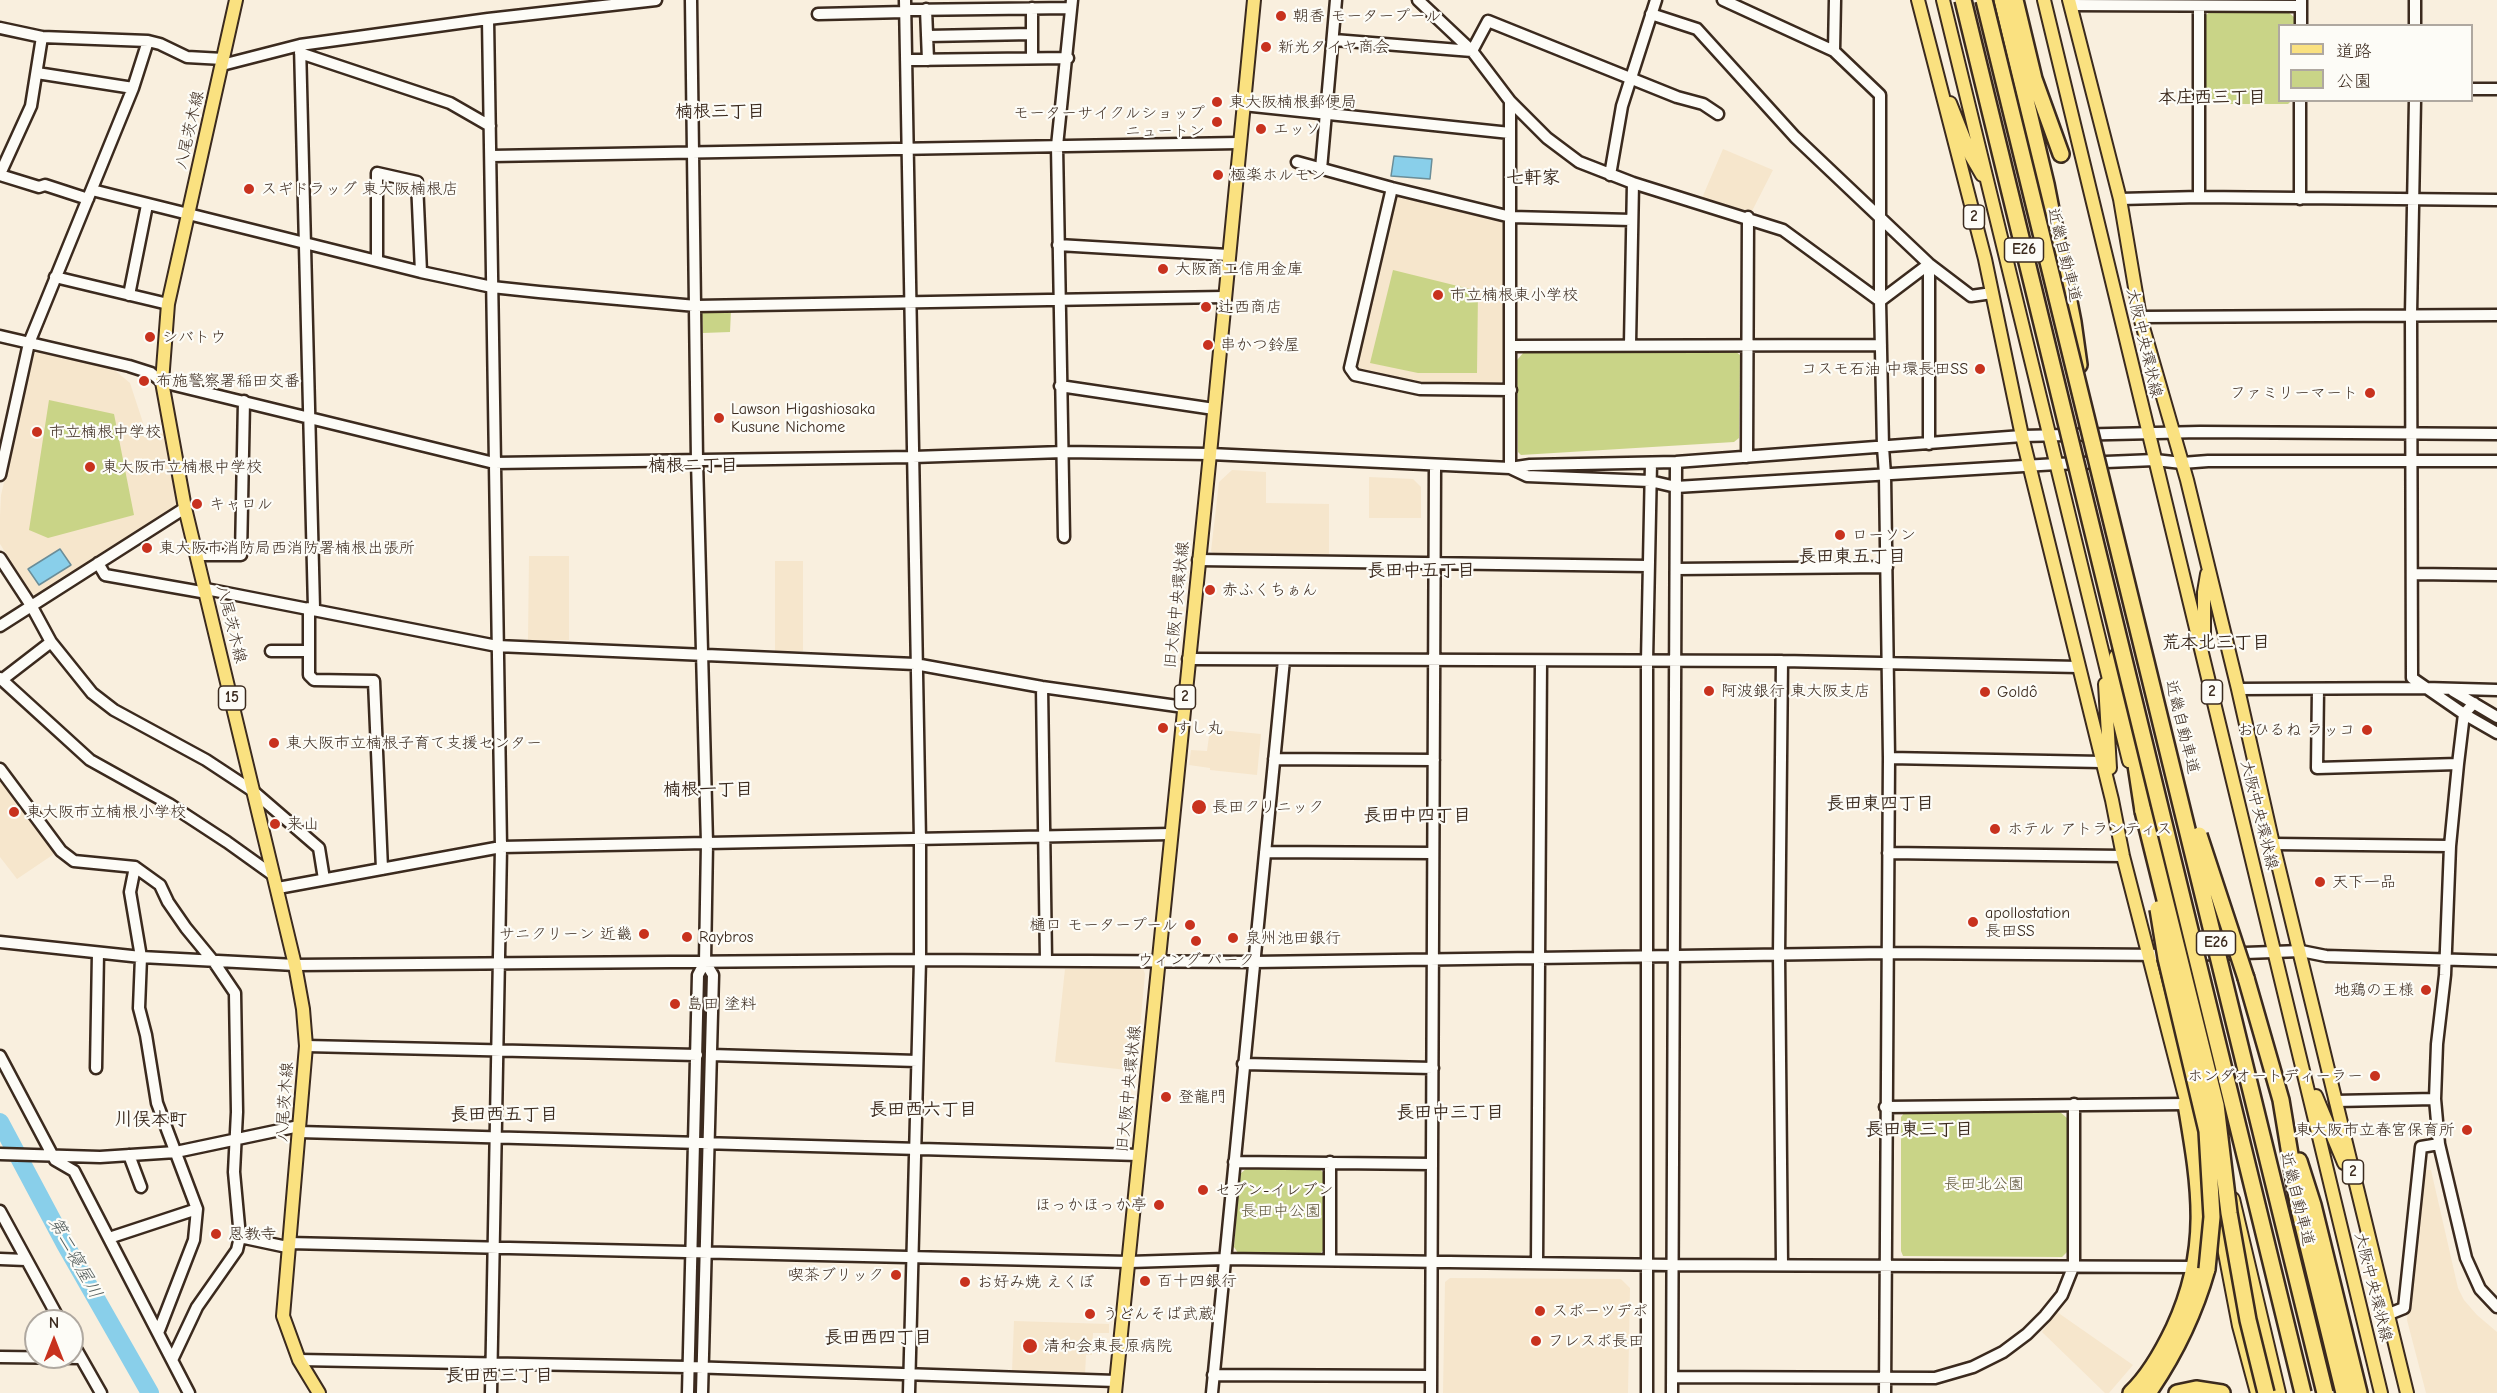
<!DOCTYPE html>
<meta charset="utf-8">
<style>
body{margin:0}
#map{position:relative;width:2497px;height:1393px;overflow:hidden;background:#f9efde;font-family:"Comic Neue","Klee One",sans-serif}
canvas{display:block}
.legend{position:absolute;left:2278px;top:24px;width:195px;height:78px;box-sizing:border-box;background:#fdfcf7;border:2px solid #afa8a0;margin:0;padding:8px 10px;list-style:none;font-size:18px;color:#3b2a1e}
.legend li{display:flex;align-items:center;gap:12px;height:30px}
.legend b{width:30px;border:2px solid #afa8a0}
.north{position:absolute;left:24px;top:1309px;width:60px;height:60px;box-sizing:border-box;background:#fdfcf7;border:2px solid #afa8a0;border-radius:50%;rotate:0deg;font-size:16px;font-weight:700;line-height:24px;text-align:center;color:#3b2a1e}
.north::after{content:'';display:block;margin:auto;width:21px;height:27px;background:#c8321e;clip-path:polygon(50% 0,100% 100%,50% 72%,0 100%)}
</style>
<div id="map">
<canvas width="2497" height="1393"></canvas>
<ul class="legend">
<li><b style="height:8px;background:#fae180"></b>道路</li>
<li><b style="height:16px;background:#c9d487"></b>公園</li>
</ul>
<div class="north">N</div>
</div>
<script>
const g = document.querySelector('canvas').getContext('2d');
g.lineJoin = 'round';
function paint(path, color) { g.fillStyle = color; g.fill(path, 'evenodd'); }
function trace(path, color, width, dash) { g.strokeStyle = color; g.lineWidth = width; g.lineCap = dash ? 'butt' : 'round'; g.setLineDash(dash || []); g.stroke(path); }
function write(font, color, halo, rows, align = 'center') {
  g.font = font + ' "Comic Neue","Klee One",sans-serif'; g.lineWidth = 4.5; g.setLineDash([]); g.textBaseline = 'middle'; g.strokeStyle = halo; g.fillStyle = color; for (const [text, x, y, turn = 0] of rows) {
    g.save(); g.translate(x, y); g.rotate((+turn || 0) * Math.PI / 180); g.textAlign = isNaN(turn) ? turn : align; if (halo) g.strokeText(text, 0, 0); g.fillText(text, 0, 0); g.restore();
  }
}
paint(new Path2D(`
 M1723,149L1773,170L1751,213L1702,198Z
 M1402,194L1497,217L1504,225V379L1498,385L1415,382L1360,369L1357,366L1393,198Z
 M41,350L111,367L130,383L148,438L165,433L179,501L175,509L39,596L31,593L0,544V516L1,495L34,354Z
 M1232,470L1266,472V503L1329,504V554L1213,553L1211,551L1219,482Z
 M1369,477L1413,479L1421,487V518H1369Z
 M529,556H569V640H528Z
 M775,561H803V651H775Z
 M1210,729L1261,734L1257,775L1210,770V768L1189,765L1191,750L1207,751Z
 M0,773L57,852L17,879L0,857Z
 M1143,968L1145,974L1136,1071L1055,1062L1065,969Z
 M2422,1170H2431L2458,1288L2464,1300L2477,1315L2497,1332V1393H2426L2407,1320Z
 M1450,1278L1621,1279L1630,1288L1628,1393H1443L1445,1282Z
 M2057,1312L2133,1365L2109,1393H2105L2042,1332Z
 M1014,1321L1109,1324V1333H1093L1092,1355H1086L1085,1375L1012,1372Z`), '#f6e6cc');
paint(new Path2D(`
 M2211,11L2288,12L2294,17V25L2280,26V100L2291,101L2288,104H2211L2204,98L2205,16Z
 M1393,270L1478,291L1477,373H1418L1370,363Z
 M731,310L730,332L703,333L702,311Z
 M1735,351L1740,355L1739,438L1734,442L1521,455L1518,452L1517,360L1524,352Z
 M49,400L114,414L134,515L48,538L29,530Z
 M1905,1112H2060L2067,1118V1252L2062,1257L1903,1256L1901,1251V1117Z
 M1247,1168H1319L1325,1175L1326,1247L1320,1254L1238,1253L1234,1247L1240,1174Z`), '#c9d487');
const water = new Path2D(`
 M1394,156L1432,159L1430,179L1391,176Z
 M60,549L71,565L39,585L28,569Z`);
paint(water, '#89cfea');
trace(water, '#6a8d98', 1.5);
trace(new Path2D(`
 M0,1122L65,1244L150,1393`), '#89cfea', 18);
const minor = new Path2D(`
 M905,0L920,840V960L909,1393
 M1418,0L1472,51L1510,101L1547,138L1579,162L1633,183L1783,230L1880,301L1929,264
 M1723,0L1834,51L1880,95V301L1883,447L1885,475L1889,758L1885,1393
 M2415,0V26
 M2071,5L2301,6
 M2199,6V197
 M926,9L928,60
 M905,10L1071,8
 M818,14L905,12
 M1651,14L1697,29L1795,137L1929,264L1971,296L1992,293
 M488,19L501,847L491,1393
 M2301,26V0
 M0,28L42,37L148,41L160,44L187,57L223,59
 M927,36L1032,34
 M1334,40L1472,51L1488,21L1677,97L1703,104L1718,114
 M300,45L314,608
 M1834,51L1835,0
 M300,53L450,103L490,126
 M1032,58V8
 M906,60L1068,58
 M222,65L300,45L488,19L656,0
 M37,73L133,88
 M2472,89H2497
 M2415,100L2411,314L2412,678L2464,714L2497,733
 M1510,101V468
 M1243,105L1510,133
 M491,156L1239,143
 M1297,162L1392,188L1511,217L1632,220
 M1321,169L1336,0
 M0,174L31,106L42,37
 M0,175L39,187L45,185L88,199
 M1610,175L1622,106L1656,0
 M1392,188L1350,368L1355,375L1420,389L1511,390
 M92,190L421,272L492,287L539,292L696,306L1224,297
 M2120,199L2199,197L2497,200
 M2300,199V100
 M1058,245L1228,255
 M377,261V173L417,182L421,272
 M55,277L168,304
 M129,295L147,205
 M2140,317L2497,315
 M0,336L129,366L151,373L162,382L494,463L913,457L1063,452L1210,454L1510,468L1530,465L1676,462L2022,436L2200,432L2497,434
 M1630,344L1633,183
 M1511,346L1881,345
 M1060,386L1214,409
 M1929,444V264
 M1747,457L1748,217
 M1510,468L1527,476L1650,481L1676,487L2057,464L2155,460L2182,463L2208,461H2497
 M0,475L29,343L133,88L148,41
 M1064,537L1057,146L1072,0
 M197,555H241L244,401
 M0,558L32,607L51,642L92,693L114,710L206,760L253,791L319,848L324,879
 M1198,560L1648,566
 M98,563L105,575L207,593
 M1676,569L1887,567
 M2412,574L2497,575
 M206,589L497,646L915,664L1042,687L1184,707
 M309,608V675L314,680L374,681L382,869
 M0,626L185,508
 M271,651H309
 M1188,659L1782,661L2079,667
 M0,678L90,760L169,804L227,842L273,875
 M3,679L51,642
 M1042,687L1046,960
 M2238,689L2425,688L2497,690
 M2318,689L2317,768L2458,764
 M2453,691L2497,717
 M2474,703L2464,714L2458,764L2450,846L2445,975L2437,1044L2435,1099L2439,1144L2466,1258L2480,1289L2497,1307
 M1889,758L2102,762
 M1274,759L1434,760
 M0,769L61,851L74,861L135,867L160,885L168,902L186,928L214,962L235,993L237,1112L234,1172L240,1237L237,1250L197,1307L172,1360
 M2273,844L2450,846
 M1265,852L1433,853
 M1888,853L2123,856
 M135,867L130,892L141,957L139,1008L146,1035L157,1103L197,1209L194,1240L158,1333
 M278,888L501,847L1171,834
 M0,942L141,957L295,965L920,960L1254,962L1887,953L2170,955
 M2189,955L2301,951L2326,956L2497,961
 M306,1046L697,1055
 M711,1055L917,1061
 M0,1056L55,1160L74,1171L189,1393
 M1243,1064L1433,1068
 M96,1068L98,953
 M2335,1101L2435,1099
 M1885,1107L2186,1104
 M299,1132L1139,1155
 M0,1154L100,1157L176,1152L299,1126
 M129,1155L141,1187
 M1234,1162L1432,1164
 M1330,1162V1260
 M0,1211L60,1321
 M240,1237L287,1247
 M109,1238L197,1209
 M288,1243L1129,1262L1225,1259L1673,1265L2196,1267
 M0,1259L26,1260
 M1537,1262L1541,661
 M1782,1264L1779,955L1782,661
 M2389,1314L2404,1308L2421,1147L2439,1144
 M72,1342L101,1393
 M0,1357L81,1358
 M299,1360L688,1367L1116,1381
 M1213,1375L1431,1376
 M1672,1377L1935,1378L1973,1367L2003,1352L2027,1334L2045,1316L2062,1295L2074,1265V1104
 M688,1393L698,975L705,962L707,843L697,460L691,0
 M702,1393L713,975L705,962
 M1212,1393L1284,660
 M1431,1393L1435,465
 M1647,1393V661L1651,463
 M1672,1393L1676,462`);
const major = new Path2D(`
 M236,0L168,304L162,382L185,508L295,965L303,1009L306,1046L283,1316L299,1360L319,1393
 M1918,0L1985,259L2022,436L2112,800L2123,856L2189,1112
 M1943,0L2129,761
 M2044,0L2381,1393
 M2069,0L2120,199L2140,317L2187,480L2238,689L2273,844L2407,1393
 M1950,103L1971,156L1982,175
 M2204,637V592L2207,574
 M2105,684L2110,768
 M2316,1096L2344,1163
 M2233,1199L2279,1393
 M2216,1206L2239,1326L2257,1393
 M1115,1393L1210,454L1254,0`);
const highway = new Path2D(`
 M2002,0L2046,184L2073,322L2079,365
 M2015,0L2034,79L2061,154
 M2117,657L2129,719L2143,811
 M2246,978L2281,1100L2299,1209L2344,1393
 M2299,1161L2313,1205L2359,1393
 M2131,1393C2149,1376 2163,1351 2174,1328C2211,1248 2200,1187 2186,1104
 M2148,1393C2175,1354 2194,1315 2207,1269
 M2177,1393L2196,1389L2222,1393`);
trace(minor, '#3b2a1e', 15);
trace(major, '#3b2a1e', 16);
trace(highway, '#3b2a1e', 20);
trace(minor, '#fdfcf7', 10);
trace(major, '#fae180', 12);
trace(highway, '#fae180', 15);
const highwayBridge = new Path2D(`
 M1963,0L2303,1393
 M1984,0L2325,1393
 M2143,811L2216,1105L2229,1213L2248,1320L2266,1393
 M2199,835L2246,978
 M2158,909L2166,958L2207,1131L2212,1217L2207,1269`);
trace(highwayBridge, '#3b2a1e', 20, []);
trace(highwayBridge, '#fae180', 15);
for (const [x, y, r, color] of [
 [1281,16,6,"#c8321e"],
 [1266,47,6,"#c8321e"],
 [1217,102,6,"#c8321e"],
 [1217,122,6,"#c8321e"],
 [1261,129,6,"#c8321e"],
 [1218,175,6,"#c8321e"],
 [249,189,6,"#c8321e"],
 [1163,269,6,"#c8321e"],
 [1438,295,6,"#c8321e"],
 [1206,307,6,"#c8321e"],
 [150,337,6,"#c8321e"],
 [1208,345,6,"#c8321e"],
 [1980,369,6,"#c8321e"],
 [144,381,6,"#c8321e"],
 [2370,393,6,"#c8321e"],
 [719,418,6,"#c8321e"],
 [37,432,6,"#c8321e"],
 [90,467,6,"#c8321e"],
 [197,504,6,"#c8321e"],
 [1840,535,6,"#c8321e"],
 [147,548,6,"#c8321e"],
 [1210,590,6,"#c8321e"],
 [1709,691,6,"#c8321e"],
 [1985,692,6,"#c8321e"],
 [1163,728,6,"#c8321e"],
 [2367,730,6,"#c8321e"],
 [274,743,6,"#c8321e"],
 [1199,807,8,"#c8321e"],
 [14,812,6,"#c8321e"],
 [275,824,6,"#c8321e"],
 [1995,829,6,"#c8321e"],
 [2320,882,6,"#c8321e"],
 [1973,922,6,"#c8321e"],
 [1190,925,6,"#c8321e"],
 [644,934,6,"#c8321e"],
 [687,937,6,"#c8321e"],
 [1233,938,6,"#c8321e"],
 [1196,941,6,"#c8321e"],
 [2426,990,6,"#c8321e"],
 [675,1004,6,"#c8321e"],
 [2375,1076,6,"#c8321e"],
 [1166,1097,6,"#c8321e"],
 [2467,1130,6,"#c8321e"],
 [1203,1190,6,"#c8321e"],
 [1159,1205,6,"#c8321e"],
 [216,1234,6,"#c8321e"],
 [896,1275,6,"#c8321e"],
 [1145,1281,6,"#c8321e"],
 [965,1282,6,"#c8321e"],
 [1540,1311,6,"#c8321e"],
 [1090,1314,6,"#c8321e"],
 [1536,1341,6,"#c8321e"],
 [1030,1346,8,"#c8321e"]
]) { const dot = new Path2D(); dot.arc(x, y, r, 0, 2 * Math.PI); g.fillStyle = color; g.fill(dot); trace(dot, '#fdfcf7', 2); }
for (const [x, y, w] of [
 [1974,217,21],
 [2024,250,39],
 [2212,692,21],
 [1185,697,21],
 [232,698,27],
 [2216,943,39],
 [2353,1172,21]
]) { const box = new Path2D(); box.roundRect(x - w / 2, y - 12, w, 24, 4.5); g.fillStyle = '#fdfcf7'; g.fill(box); trace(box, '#3b2a1e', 1.5); }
write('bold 15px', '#3b2a1e', null, [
 ["2",1974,217],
 ["E26",2024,250],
 ["2",2212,692],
 ["2",1185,697],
 ["15",232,698],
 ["E26",2216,943],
 ["2",2353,1172]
]);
write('16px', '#3b2a1e', '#fdfcf7', [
 ["朝香 モータープール",1293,16],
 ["新光タイヤ商会",1278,47],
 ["東大阪楠根郵便局",1229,102],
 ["モーターサイクルショップ",1205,113,"right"],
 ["ニュートン",1205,131,"right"],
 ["エッソ",1273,129],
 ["極楽ホルモン",1230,175],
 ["スギドラッグ 東大阪楠根店",261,189],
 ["大阪商工信用金庫",1175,269],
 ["市立楠根東小学校",1450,295],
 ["辻西商店",1218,307],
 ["シバトウ",162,337],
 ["串かつ鈴屋",1220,345],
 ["コスモ石油 中環長田SS",1968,369,"right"],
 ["布施警察署稲田交番",156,381],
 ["ファミリーマート",2358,393,"right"],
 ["Lawson Higashiosaka",731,409],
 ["Kusune Nichome",731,427],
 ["市立楠根中学校",49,432],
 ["東大阪市立楠根中学校",102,467],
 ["キャロル",209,504],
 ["ローソン",1852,535],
 ["東大阪市消防局西消防署楠根出張所",159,548],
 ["赤ふくちぁん",1222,590],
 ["阿波銀行 東大阪支店",1721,691],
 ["Goldô",1997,692],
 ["すし丸",1175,728],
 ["おひるね ラッコ",2355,730,"right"],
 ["東大阪市立楠根子育て支援センター",286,743],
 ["長田クリニック",1212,807],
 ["東大阪市立楠根小学校",26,812],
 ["来山",287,824],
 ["ホテル アトランティス",2007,829],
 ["天下一品",2332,882],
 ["apollostation",1985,913],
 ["長田SS",1985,931],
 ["樋口 モータープール",1178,925,"right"],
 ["サニクリーン 近畿",632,934,"right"],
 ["Raybros",699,937],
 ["泉州池田銀行",1245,938],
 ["ウィング パーク",1196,960,"center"],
 ["地鶏の王様",2414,990,"right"],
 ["島田 塗料",687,1004],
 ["ホンダオートディーラー",2363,1076,"right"],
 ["登龍門",1178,1097],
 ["東大阪市立春宮保育所",2455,1130,"right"],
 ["セブン-イレブン",1215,1190],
 ["ほっかほっか亭",1147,1205,"right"],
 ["恩教寺",228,1234],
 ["喫茶ブリック",884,1275,"right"],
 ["百十四銀行",1157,1281],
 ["お好み焼 えくぼ",977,1282],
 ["スポーツデポ",1552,1311],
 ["うどんそば武蔵",1102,1314],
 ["フレスポ長田",1548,1341],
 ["清和会東長原病院",1044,1346]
], 'left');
write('16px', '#3b2a1e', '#fdfcf7', [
 ["八尾茨木線",190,130,-77],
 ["近畿自動車道",2064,255,76],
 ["大阪中央環状線",2144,343,77],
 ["旧大阪中央環状線",1177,605,-84],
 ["八尾茨木線",231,624,76],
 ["近畿自動車道",2182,727,76],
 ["大阪中央環状線",2259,815,76],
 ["旧大阪中央環状線",1129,1089,-84],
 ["八尾茨木線",285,1102,-86],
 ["近畿自動車道",2297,1199,76],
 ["大阪中央環状線",2373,1287,76]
]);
write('16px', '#5e5438', '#fdfcf7', [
 ["長田北公園",1984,1184],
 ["長田中公園",1281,1211]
]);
write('bold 18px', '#3b2a1e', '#fdfcf7', [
 ["本庄西三丁目",2212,98],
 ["楠根三丁目",720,112],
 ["七軒家",1533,178],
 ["楠根二丁目",693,466],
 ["長田東五丁目",1852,557],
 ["長田中五丁目",1421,571],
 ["荒本北三丁目",2216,643],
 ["楠根一丁目",708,790],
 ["長田東四丁目",1880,804],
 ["長田中四丁目",1417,816],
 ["長田西六丁目",923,1110],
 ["長田中三丁目",1450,1113],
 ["長田西五丁目",504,1115],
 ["川俣本町",151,1120],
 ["長田東三丁目",1919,1130],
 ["長田西四丁目",878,1338],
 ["長田西三丁目",499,1376]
]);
write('italic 18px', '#525c5b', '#fdfcf7', [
 ["第二寝屋川",75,1258,61]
]);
</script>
